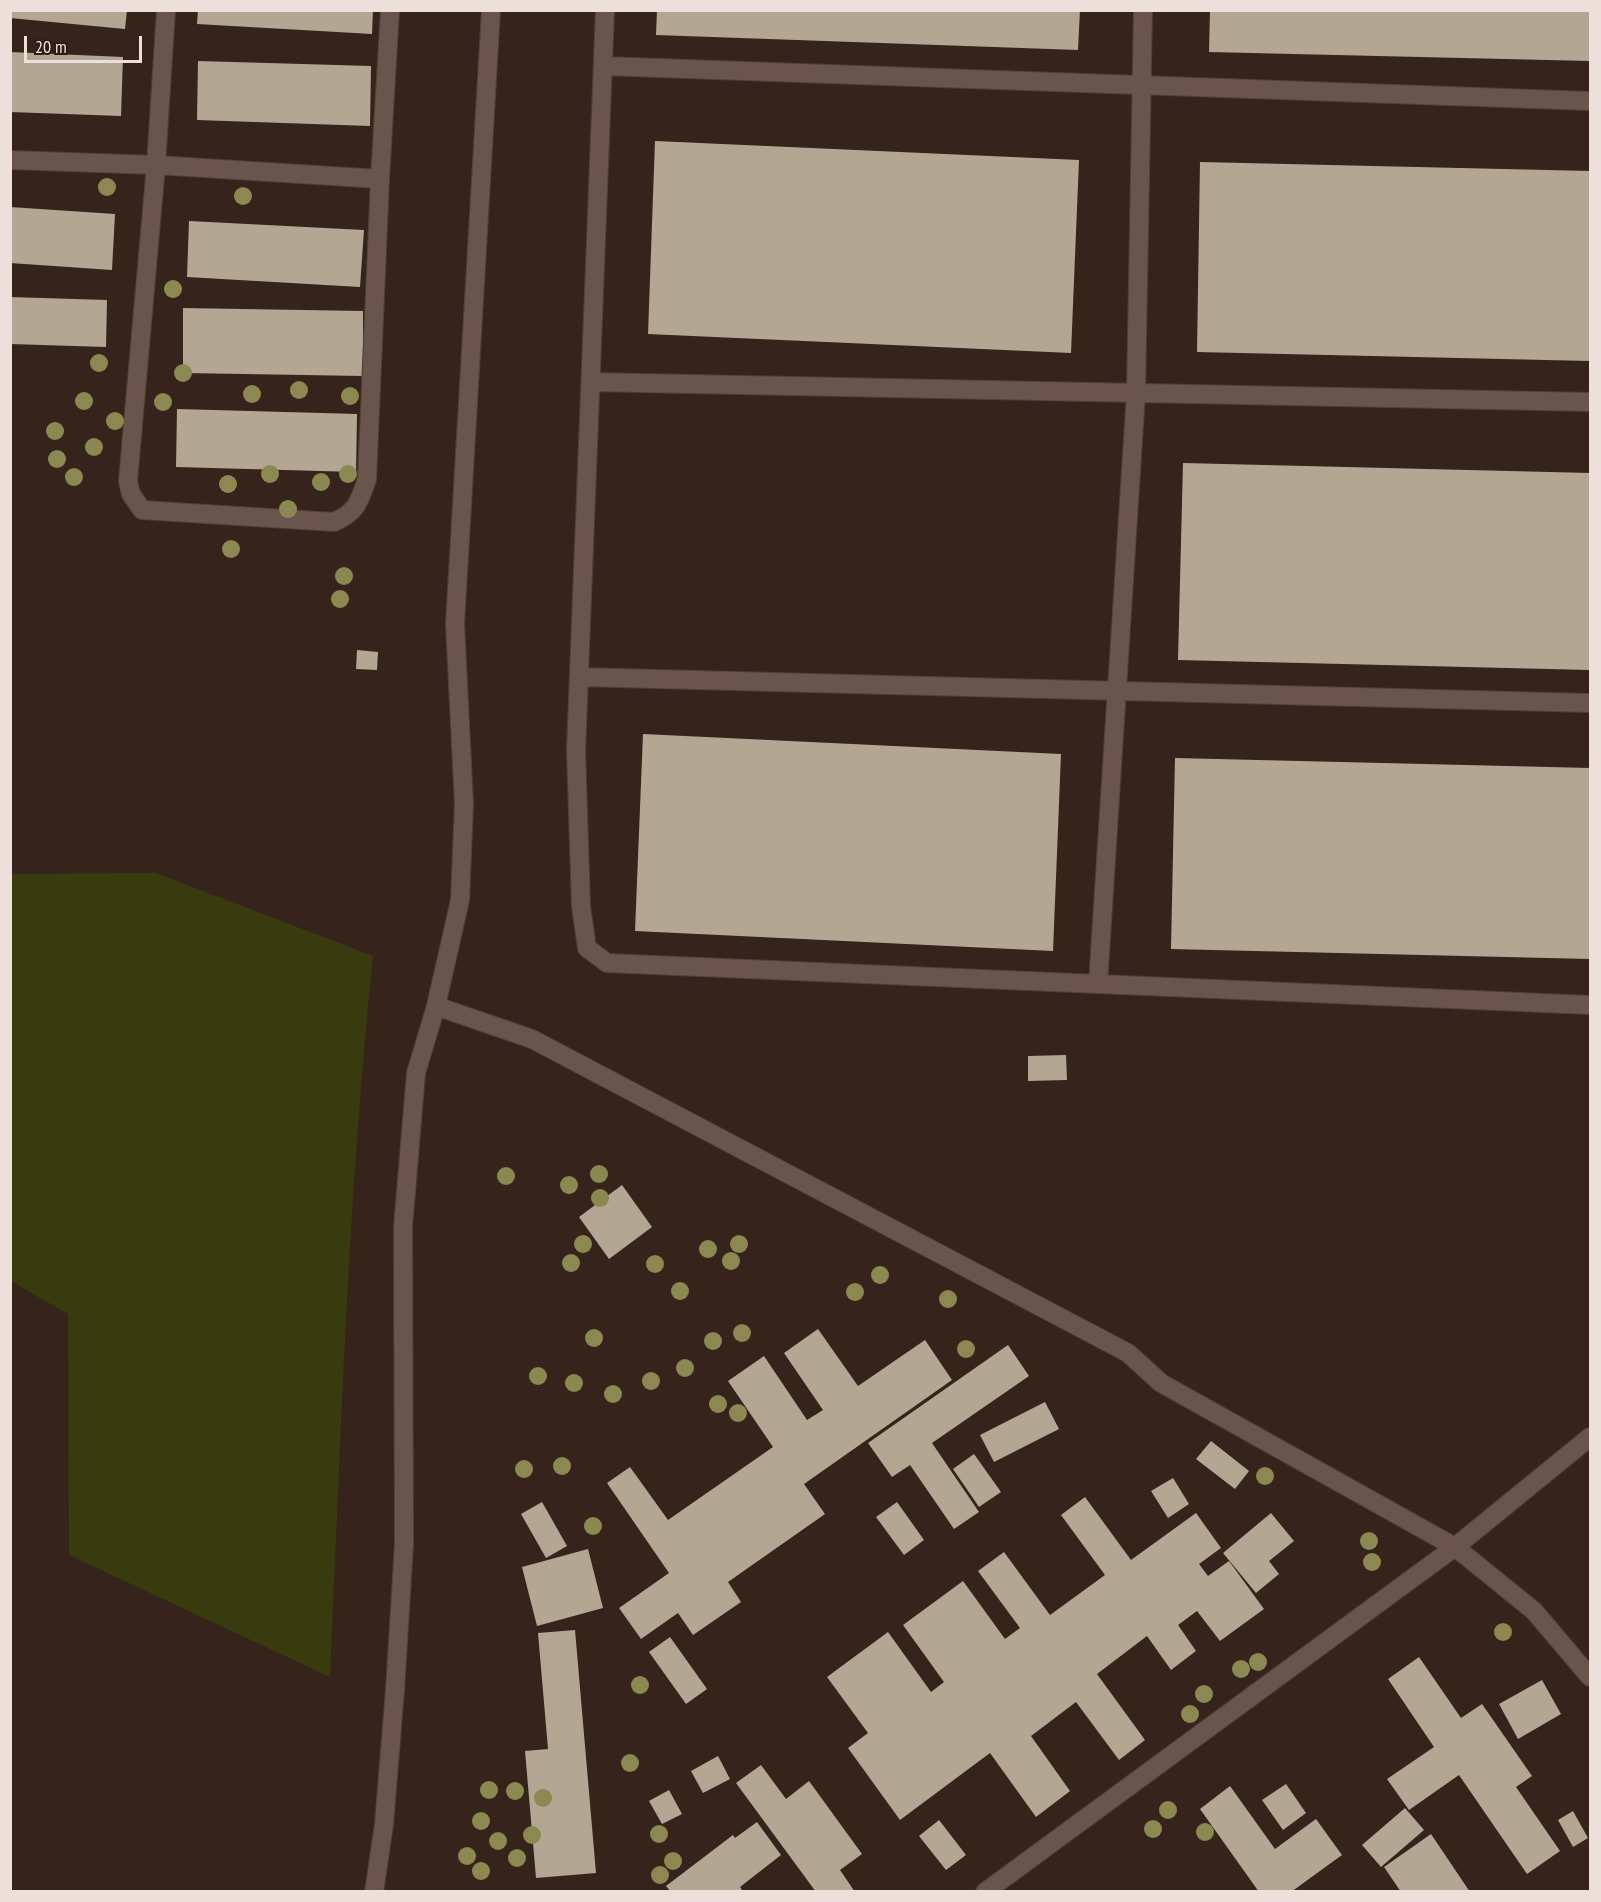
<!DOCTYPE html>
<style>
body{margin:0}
#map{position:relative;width:1601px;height:1902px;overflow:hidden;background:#36241c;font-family:"PT Sans Narrow",sans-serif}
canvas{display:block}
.frame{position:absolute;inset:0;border:12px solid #ede0db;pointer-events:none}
.scale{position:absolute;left:24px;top:36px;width:118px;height:27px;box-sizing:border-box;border:3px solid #ede0db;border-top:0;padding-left:8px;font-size:18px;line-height:21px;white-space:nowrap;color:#ede0db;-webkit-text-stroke:4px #2c1b13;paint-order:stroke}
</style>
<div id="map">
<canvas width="1601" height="1902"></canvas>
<div class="frame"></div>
<div class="scale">20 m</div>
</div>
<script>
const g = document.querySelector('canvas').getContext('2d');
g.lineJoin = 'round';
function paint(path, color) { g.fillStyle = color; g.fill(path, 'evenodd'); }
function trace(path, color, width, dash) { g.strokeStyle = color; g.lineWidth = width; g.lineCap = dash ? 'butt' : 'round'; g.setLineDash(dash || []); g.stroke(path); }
paint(new Path2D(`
 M156,873L373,956C348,1195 341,1437 330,1677L69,1555L68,1314L11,1281V874Z`), '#373b0e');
paint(new Path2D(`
 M10,10H127L125,29L10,18Z
 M198,10H373L372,34L197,24Z
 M657,10H1080L1078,50L656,35Z
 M1210,10H1590V61L1209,52Z
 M10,52L123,57L121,116L10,112Z
 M198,61L371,66L370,126L197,120Z
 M655,141L1079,160L1071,353L648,334Z
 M1200,162L1590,171V361L1197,352Z
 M10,207L115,214L112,270L10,263Z
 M189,221L364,230L360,287L187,277Z
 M10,297L107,300L106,347L10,344Z
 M183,308L363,311V376L183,373Z
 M177,409L357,414L356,472L176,467Z
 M1183,463L1590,473V670L1178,660Z
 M357,650L378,652L377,670L356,669Z
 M643,734L1061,754L1053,951L635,931Z
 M1175,758L1590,768V959L1171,949Z
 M1066,1055L1067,1080L1028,1081V1056Z
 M622,1185L652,1227L609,1259L579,1217Z
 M818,1329L858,1386L925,1340L952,1380L804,1484L825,1514L728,1582L741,1602L693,1635L678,1613L641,1639L619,1608L669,1573L607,1483L630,1467L668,1520L773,1447L728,1381L764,1356L807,1420L823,1410L784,1353Z
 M1008,1345L1029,1376L932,1443L979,1512L954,1529L910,1465L892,1477L868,1443Z
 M1045,1402L1059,1429L994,1462L980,1435Z
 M1211,1441L1249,1471L1235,1489L1196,1459Z
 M974,1454L1001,1492L979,1507L953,1469Z
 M1173,1478L1189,1504L1168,1518L1151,1491Z
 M1085,1497L1131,1560L1196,1513L1221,1548L1199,1564L1208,1576L1229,1561L1264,1609L1220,1641L1197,1611L1178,1625L1196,1651L1171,1670L1147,1636L1097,1674L1145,1740L1119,1760L1076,1702L1031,1736L1070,1791L1036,1817L990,1753L900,1820L848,1748L868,1733L827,1677L888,1632L931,1692L944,1682L903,1625L963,1581L1005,1639L1020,1628L978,1571L1004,1552L1050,1615L1105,1575L1061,1515Z
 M542,1502L567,1546L546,1558L521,1514Z
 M897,1502L924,1540L904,1555L876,1517Z
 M1271,1513L1294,1541L1269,1561L1279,1574L1256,1593L1223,1553Z
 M588,1549L603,1608L537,1626L522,1567Z
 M575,1630L596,1873L536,1878L525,1751L548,1749L538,1633Z
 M670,1637L707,1689L686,1704L649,1652Z
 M1419,1657L1461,1718L1482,1704L1532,1776L1516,1787L1560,1851L1527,1874L1459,1775L1409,1810L1387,1779L1434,1747L1388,1679Z
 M1542,1680L1561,1714L1518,1739L1499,1704Z
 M718,1756L730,1779L703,1793L691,1771Z
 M761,1765L786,1799L809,1781L862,1854L840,1870L855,1892H816L736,1783Z
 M1286,1784L1306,1813L1283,1830L1262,1800Z
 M1230,1786L1275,1849L1316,1819L1342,1855L1291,1892H1259L1200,1809Z
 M669,1790L682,1814L662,1824L649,1801Z
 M1405,1808L1424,1830L1381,1867L1362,1845Z
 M1573,1811L1588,1838L1573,1847L1558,1820Z
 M939,1820L966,1855L946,1870L919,1836Z
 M757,1822L781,1855L740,1887L743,1892H671L666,1886L733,1835L735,1838Z
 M1431,1834L1470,1892H1401L1384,1867Z`), '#b3a793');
const lane = new Path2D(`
 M605,10L576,750L581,906L587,948L607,963L1590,1005
 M603,66L1590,101
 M591,382L1590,402
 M579,677L1590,703
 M1098,984L1136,393L1143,10`);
const street = new Path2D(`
 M166,10L156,165L128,481L131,494L142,510L334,522C357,512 359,502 367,479L380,179L390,10
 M10,160L156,165L380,179
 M436,1006L532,1039L1128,1353L1161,1383L1455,1547L1534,1611L1590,1677
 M374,1892L384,1824L395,1690L404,1544L403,1227L416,1073L436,1006L460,900L464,804L455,624L491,10
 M985,1892L1455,1547L1590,1437`);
trace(lane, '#4f4039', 20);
trace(street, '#4f4039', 20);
trace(lane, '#6a554c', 18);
trace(street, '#6a554c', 18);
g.fillStyle = '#8c8851';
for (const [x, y] of [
 [107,187],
 [243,196],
 [173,289],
 [99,363],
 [183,373],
 [299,390],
 [252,394],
 [350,396],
 [84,401],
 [163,402],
 [115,421],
 [55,431],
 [94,447],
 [57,459],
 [270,474],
 [348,474],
 [74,477],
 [321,482],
 [228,484],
 [288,509],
 [231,549],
 [344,576],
 [340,599],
 [599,1174],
 [506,1176],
 [569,1185],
 [600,1198],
 [583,1244],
 [739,1244],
 [708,1249],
 [731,1261],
 [571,1263],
 [655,1264],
 [880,1275],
 [680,1291],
 [855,1292],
 [948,1299],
 [742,1333],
 [594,1338],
 [713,1341],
 [966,1349],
 [685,1368],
 [538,1376],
 [651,1381],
 [574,1383],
 [613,1394],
 [718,1404],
 [738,1413],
 [562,1466],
 [524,1469],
 [1265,1476],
 [593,1526],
 [1369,1541],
 [1372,1562],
 [1503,1632],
 [1258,1662],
 [1241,1669],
 [640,1685],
 [1204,1694],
 [1190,1714],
 [630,1763],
 [489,1790],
 [515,1791],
 [543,1798],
 [1168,1810],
 [481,1821],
 [1153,1829],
 [1205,1832],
 [659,1834],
 [532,1835],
 [498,1841],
 [467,1856],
 [517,1858],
 [673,1861],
 [481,1871],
 [660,1875]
]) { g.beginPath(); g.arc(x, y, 9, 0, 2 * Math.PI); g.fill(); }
</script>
